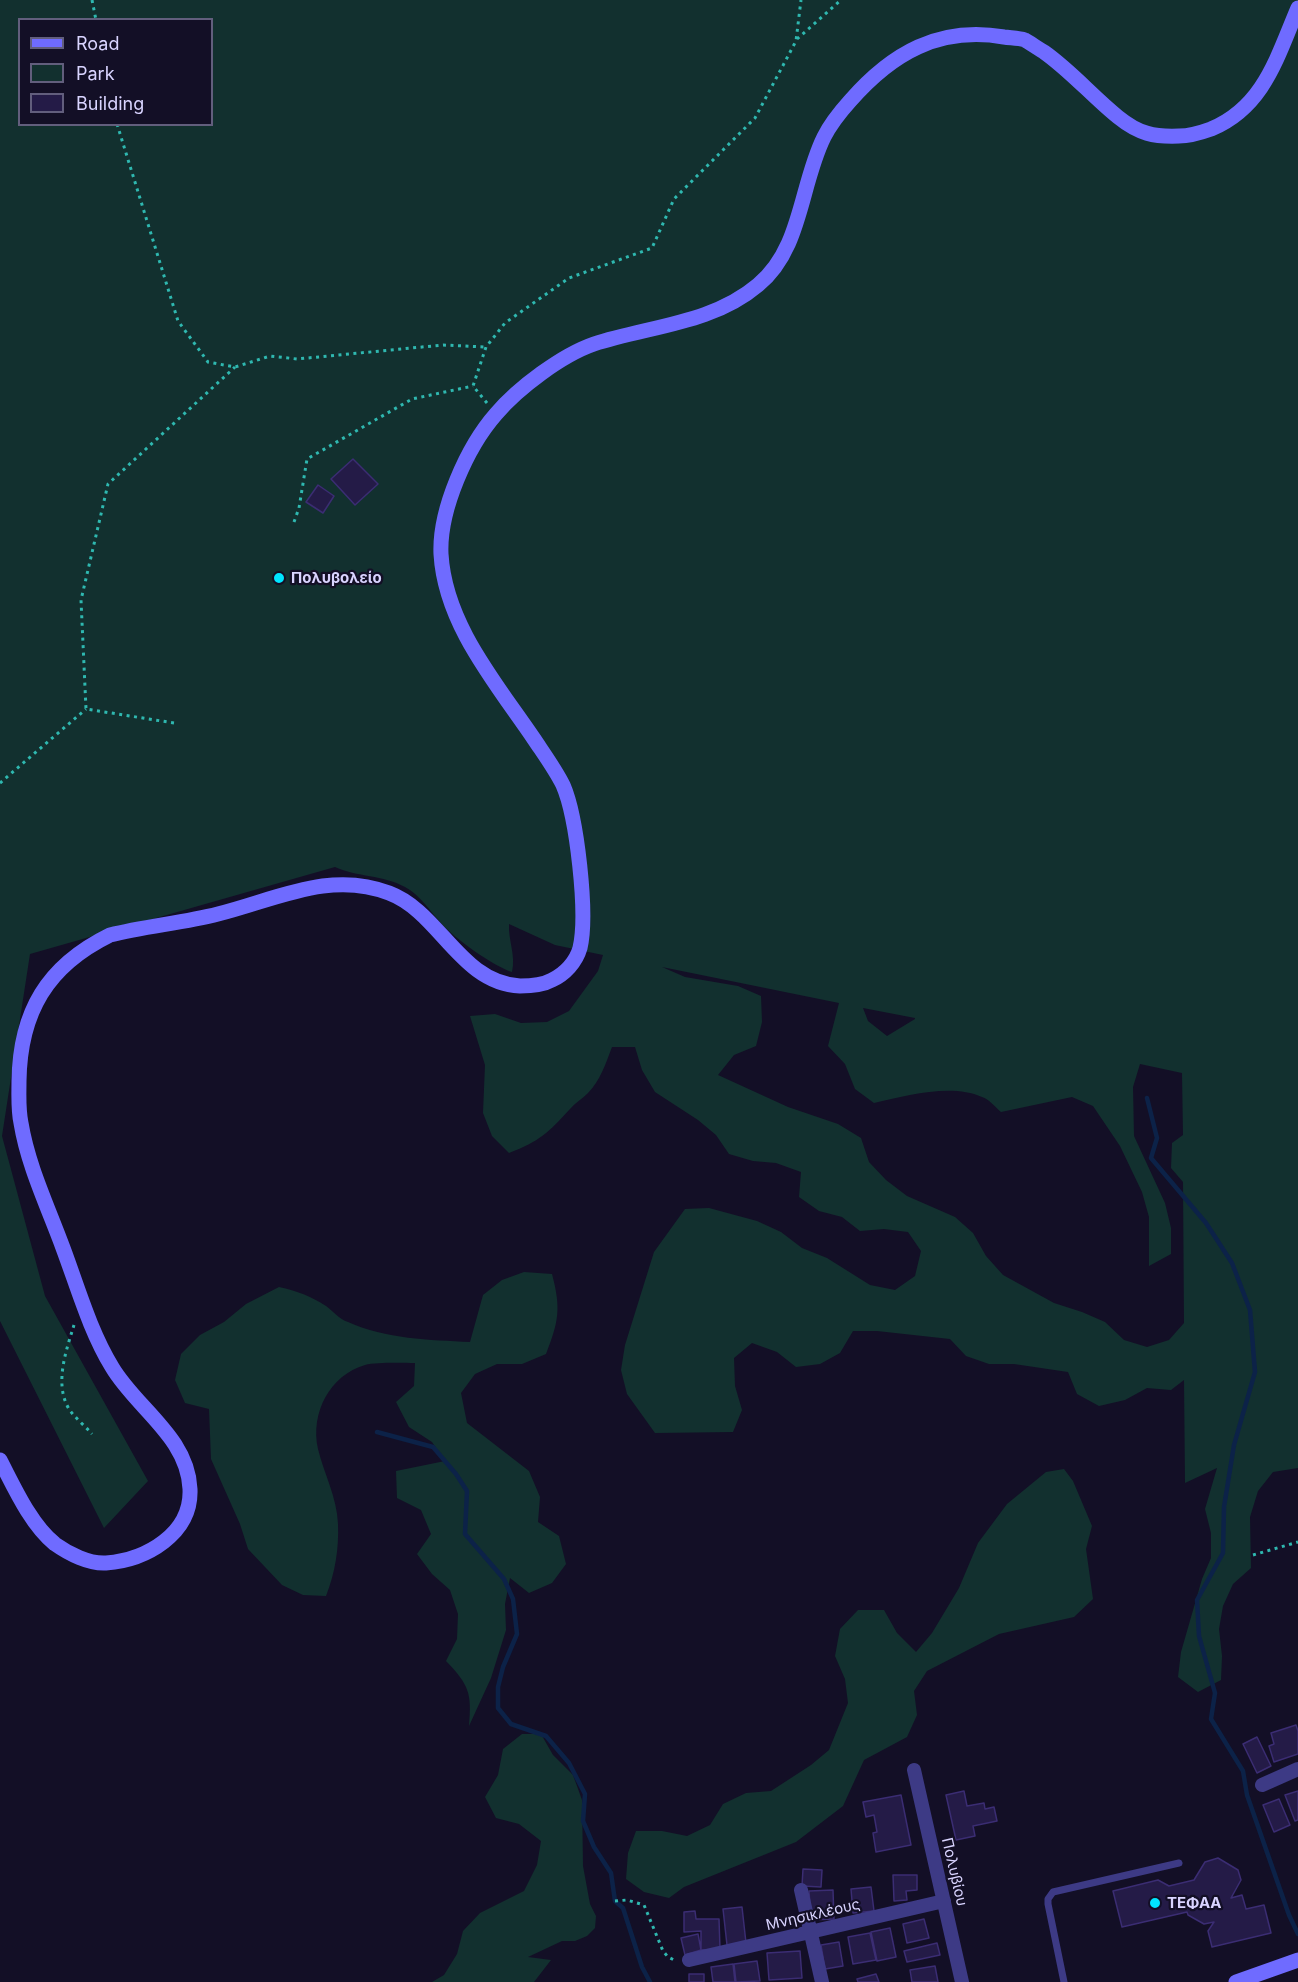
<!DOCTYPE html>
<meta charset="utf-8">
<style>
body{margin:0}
#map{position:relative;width:1298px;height:1982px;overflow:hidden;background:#130f26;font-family:Inter,sans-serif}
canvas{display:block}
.legend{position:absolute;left:18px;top:18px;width:195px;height:108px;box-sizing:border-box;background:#130f26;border:2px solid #625e7d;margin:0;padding:8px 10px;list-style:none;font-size:18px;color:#d9d4ff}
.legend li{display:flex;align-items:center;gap:12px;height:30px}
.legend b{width:30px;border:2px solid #625e7d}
</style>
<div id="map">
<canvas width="1298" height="1982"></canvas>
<ul class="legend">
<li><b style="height:8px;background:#6f6bff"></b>Road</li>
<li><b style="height:16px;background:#12302f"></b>Park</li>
<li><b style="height:16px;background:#241b47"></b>Building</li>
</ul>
</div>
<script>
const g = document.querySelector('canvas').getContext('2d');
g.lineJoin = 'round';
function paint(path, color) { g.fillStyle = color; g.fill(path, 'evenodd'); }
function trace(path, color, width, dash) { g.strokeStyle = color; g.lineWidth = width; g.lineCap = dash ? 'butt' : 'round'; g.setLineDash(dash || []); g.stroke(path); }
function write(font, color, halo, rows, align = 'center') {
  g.font = font + ' Inter,sans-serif'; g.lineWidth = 4.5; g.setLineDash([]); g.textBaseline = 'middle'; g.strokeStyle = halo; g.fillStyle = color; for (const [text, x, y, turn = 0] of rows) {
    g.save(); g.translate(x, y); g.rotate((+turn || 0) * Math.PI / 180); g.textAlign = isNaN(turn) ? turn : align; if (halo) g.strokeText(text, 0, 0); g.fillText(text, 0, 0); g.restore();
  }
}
paint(new Path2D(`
 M0,0H1298V1468L1273,1472L1258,1491L1250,1517L1251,1568L1233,1584L1223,1606L1219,1629L1222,1656L1221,1680L1198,1692L1178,1677L1181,1652L1202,1579L1211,1558V1533L1205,1509L1217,1468L1185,1483L1184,1380L1171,1390L1147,1388L1125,1400L1099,1406L1077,1394L1068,1372L1014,1364H989L966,1356L950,1339L877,1331H853L840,1353L820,1364L796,1367L777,1352L752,1343L734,1358L735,1386L742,1410L733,1432L655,1433L627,1394L621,1370L625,1345L654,1252L685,1209L709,1208L757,1221L781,1232L802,1248L827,1258L870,1285L895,1290L915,1276L921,1251L908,1232L884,1229L860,1231L842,1217L819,1211L799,1197L801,1172L776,1163L753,1161L729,1154L716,1135L698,1120L655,1092L642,1070L635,1047H612C606,1063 600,1081 588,1093C582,1099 575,1103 570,1109C548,1133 540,1141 509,1153L492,1136L483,1113L485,1065L470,1016L495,1014L521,1023L547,1022L569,1011L598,971L603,955L555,945L509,924C508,940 516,955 512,972C493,966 454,938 441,923C429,910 421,896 405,887C383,875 357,877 335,867L30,954L2,1136L45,1296L148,1481L104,1528L0,1321ZM20,20H212V124H20ZM662,967L839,1003L828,1046L845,1064L855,1089L874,1103C906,1096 951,1083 982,1097C989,1099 995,1107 1001,1112L1072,1097L1093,1106L1120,1146L1142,1192L1149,1217V1266L1171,1254V1228L1165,1203L1134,1136L1133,1087L1140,1064L1182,1073L1183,1135L1172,1143L1171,1168L1183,1182L1184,1323L1169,1340L1147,1347L1124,1340L1105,1322L1082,1312L1054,1303L1003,1275L986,1256L973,1233L955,1217L907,1196L886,1180L869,1162L861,1138L838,1124L788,1107L718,1075L734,1055L756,1046L762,1022L761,996L738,986L685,977ZM863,1008L915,1018V1019L887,1036L868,1021Z
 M524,1272L552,1274C561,1308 559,1321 546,1354L522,1364H497L475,1374L461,1393L467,1423L529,1471L540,1497L538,1522L559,1536L566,1564L552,1583L529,1593L510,1578L505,1604L506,1630L491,1678L469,1726C472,1693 469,1685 446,1661L457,1639L458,1614L450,1590L432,1574L417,1554L431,1534L421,1510L397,1498L396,1471L445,1461L432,1442L409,1427L396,1402L414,1386L415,1363C403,1363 376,1362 365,1365C330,1375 310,1413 318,1449C324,1474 337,1497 338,1524C339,1549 335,1573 326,1596L303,1595L282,1585L248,1549L240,1524L211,1459L209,1409L185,1403L175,1380L181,1354L200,1335L224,1322L246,1304L279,1287C297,1291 311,1296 326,1306C333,1311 339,1319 348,1322C386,1339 429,1340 470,1342L483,1295L502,1280Z
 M1064,1469L1073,1481L1092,1526L1086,1549L1093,1599L1074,1617L999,1634L927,1671L914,1691L917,1715L907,1737L864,1760L843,1806L796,1842L684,1887L669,1898L644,1892L626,1879L628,1853L636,1831H662L687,1836L710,1825L723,1804L746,1793L771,1791L811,1765L829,1750L848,1703L845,1679L835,1656L840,1629L858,1610H884L897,1633L916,1652L932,1633L959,1588L978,1543L1007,1504L1046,1472Z
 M522,1734H541L553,1755L573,1775L582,1800L583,1866L590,1904L596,1916L595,1928L587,1936L575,1941H562L528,1957L551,1960L534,1982H432L444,1975L457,1954L463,1931L480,1913L524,1891L537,1865L541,1841L519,1824L496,1818L485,1797L498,1775L503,1749Z`), '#12302f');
trace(new Path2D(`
 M1147,1098L1157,1138L1151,1158L1206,1223L1232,1263L1250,1310L1255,1372L1234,1445L1224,1507L1223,1553L1197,1600L1199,1636L1215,1693L1211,1719L1243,1771L1247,1795L1289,1915L1298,1934
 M377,1432L433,1447L456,1474L467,1491L465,1534L504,1579L513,1599L517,1634L503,1667L498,1687V1708L511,1724L546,1736L569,1763L585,1794L583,1821L594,1847L611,1873L615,1901L623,1908L642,1967L650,1982`), '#0c2248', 4.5);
const building = new Path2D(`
 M353,459L378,484L355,505L331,479Z
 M318,485L334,496L323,513L306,502Z
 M1296,1725L1298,1731V1754L1274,1762L1269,1746L1274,1744L1271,1733Z
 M1257,1737L1271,1766L1257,1773L1243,1744Z
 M964,1791L967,1806L984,1803L985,1809L994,1807L997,1821L973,1826L975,1836L956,1840L946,1795Z
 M1298,1791V1820L1295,1821L1285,1795Z
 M901,1795L911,1845L876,1852L873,1833L877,1832L874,1815L866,1817L863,1802Z
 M1279,1799L1290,1825L1274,1832L1263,1805Z
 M1218,1858L1238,1870L1241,1880L1231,1898L1242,1895L1246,1909L1264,1905L1271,1933L1212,1947L1208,1931L1214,1922L1204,1924L1188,1915L1187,1912L1122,1927L1113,1891L1158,1880L1169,1886L1194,1880L1205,1862Z
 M803,1869L822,1870L821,1887L802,1886Z
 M893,1875H917V1890L906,1891L907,1900L894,1901Z
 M871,1887L874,1911L853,1913L851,1889Z
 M833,1890L834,1919L811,1920L809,1891Z
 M742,1907L746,1943L727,1945L723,1909Z
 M695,1911L696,1919H719L720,1949L701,1950V1931L684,1932V1912Z
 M924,1919L929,1938L907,1943L903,1924Z
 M890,1928L896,1957L877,1961L871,1932Z
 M870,1933L876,1960L853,1964L848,1937Z
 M698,1934L701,1950L685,1955L681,1938Z
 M839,1942L843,1966L825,1969L821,1945Z
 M937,1943L940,1955L907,1962L904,1951Z
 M800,1951L802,1978L769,1980L767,1953Z
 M757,1961L760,1981L736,1982L734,1964Z
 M733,1964L735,1982H713L711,1967Z
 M935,1966L938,1982H912L910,1970Z
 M689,1974H704V1982H689Z
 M876,1974L879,1982H858L857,1979Z`);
paint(building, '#241b47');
trace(building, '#3b2d73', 1.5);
trace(new Path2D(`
 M92,0L96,20
 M797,39L841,0
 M117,124L178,321L208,362L235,367L270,356L297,359L443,345L486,347
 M487,403L473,386L486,347L505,323L569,278L652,248L674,199L755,118L796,41L801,0
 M294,522L299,508L307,459L412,399L473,386
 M174,723L86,709L81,600L108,484L235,367
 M0,783L86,709
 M74,1325C66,1351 54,1384 69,1409C75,1418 85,1426 92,1434
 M1253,1555L1298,1542
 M615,1901L627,1900L644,1905L663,1951L668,1957L674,1960`), '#2fb8b0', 3, [3, 4.5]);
trace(new Path2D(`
 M1064,1982L1048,1904V1899L1053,1892L1179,1863`), '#3d3a85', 7);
trace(new Path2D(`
 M914,1770L962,1982
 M1262,1785L1298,1769
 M801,1890L822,1982
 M689,1960L944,1901`), '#3d3a85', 14);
trace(new Path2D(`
 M0,1460C14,1487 31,1525 55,1544C69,1554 89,1564 106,1563C146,1560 192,1534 190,1489C188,1437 136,1408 112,1367C90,1331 78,1288 63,1248C48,1207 28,1166 21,1123C18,1109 19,1095 19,1081C20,1012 47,966 110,935C146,926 183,923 218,914C275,900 330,870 389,893C440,912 460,983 520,986C531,986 543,985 552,980C565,974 576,962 580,948C588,914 577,817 563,785C555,769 544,754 534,739C496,683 445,624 441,554C439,510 467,447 496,414C518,388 562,355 594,344C649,326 712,324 758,285C802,249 800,185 824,137C830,125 841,111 850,101C892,53 939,26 1004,37C1011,38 1019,38 1025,40C1027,41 1042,51 1044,52C1071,71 1093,97 1118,117C1139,134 1154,137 1179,136C1191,136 1200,133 1211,129C1264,107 1277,57 1298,8
 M1236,1982L1298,1960`), '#6f6bff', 15);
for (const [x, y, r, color] of [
 [279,578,6,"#00e5ff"],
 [1155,1903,6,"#00e5ff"]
]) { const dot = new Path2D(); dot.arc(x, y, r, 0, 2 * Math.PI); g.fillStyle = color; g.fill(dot); trace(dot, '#130f26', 2); }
write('bold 15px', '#d9d4ff', '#130f26', [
 ["Πολυβολείο",291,578],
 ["ΤΕΦΑΑ",1167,1903]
], 'left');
write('15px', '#d9d4ff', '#130f26', [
 ["Πολυβίου",954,1872,77],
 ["Μνησικλέους",813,1915,-13]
]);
</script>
